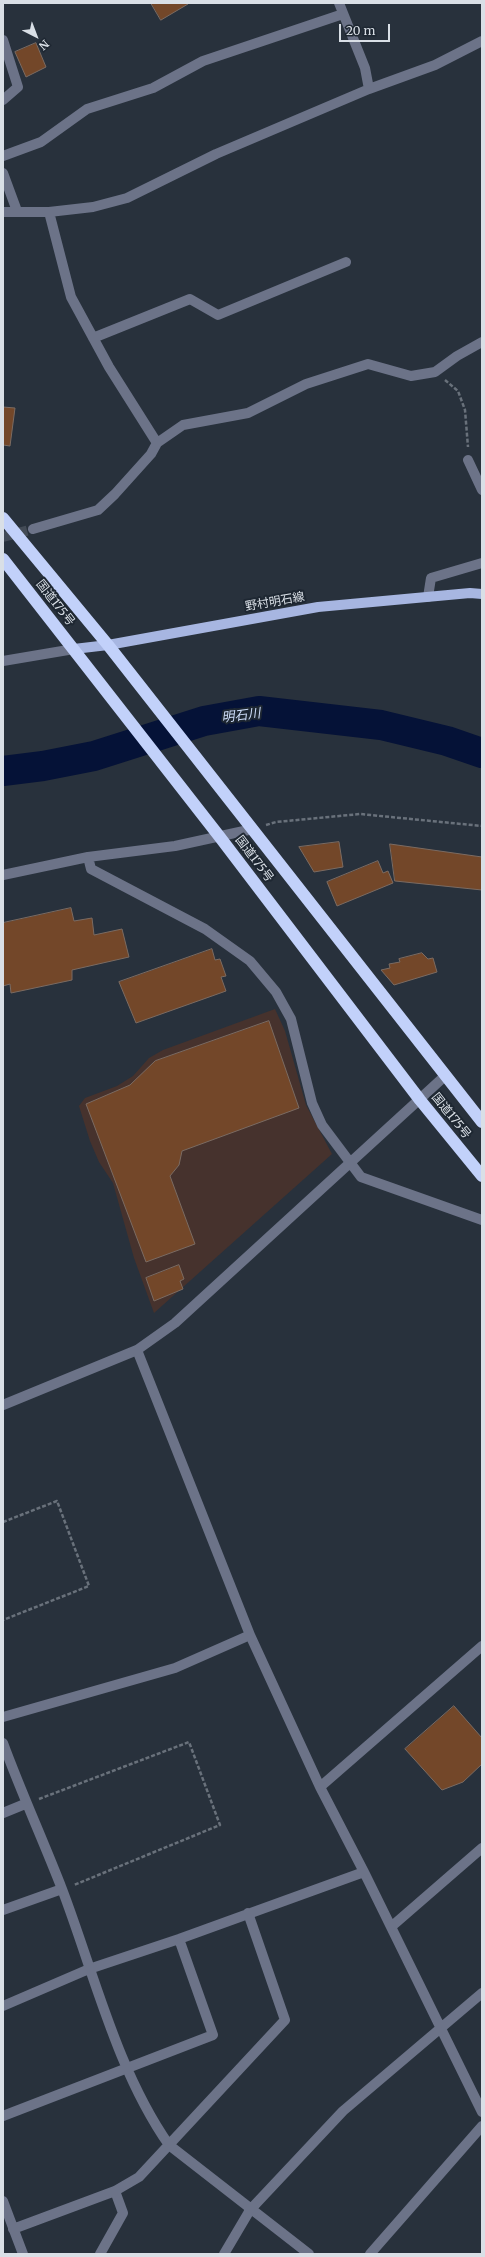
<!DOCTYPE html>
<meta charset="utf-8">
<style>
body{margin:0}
#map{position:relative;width:485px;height:2257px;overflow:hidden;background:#28313c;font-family:Merriweather,serif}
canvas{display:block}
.frame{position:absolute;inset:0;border:4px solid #d9dfe6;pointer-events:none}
.north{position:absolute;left:16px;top:16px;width:40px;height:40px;-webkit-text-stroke:3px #1e2732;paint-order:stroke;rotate:138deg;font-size:11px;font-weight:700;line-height:16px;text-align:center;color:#d9dfe6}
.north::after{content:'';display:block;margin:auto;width:14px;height:18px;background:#d9dfe6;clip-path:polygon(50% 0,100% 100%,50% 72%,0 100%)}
.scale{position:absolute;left:339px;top:24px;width:51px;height:18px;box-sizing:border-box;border:2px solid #d9dfe6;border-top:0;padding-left:5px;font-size:12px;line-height:14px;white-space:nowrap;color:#d9dfe6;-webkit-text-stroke:3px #1e2732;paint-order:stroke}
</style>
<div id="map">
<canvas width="485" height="2257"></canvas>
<div class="frame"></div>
<div class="north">N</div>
<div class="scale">20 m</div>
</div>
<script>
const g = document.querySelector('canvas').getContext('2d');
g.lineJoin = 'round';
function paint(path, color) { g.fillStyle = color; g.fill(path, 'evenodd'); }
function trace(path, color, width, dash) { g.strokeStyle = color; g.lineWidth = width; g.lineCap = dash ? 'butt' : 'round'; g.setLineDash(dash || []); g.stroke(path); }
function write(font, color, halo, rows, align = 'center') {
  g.font = font + ' Merriweather,"Noto Sans JP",serif'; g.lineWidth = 4; g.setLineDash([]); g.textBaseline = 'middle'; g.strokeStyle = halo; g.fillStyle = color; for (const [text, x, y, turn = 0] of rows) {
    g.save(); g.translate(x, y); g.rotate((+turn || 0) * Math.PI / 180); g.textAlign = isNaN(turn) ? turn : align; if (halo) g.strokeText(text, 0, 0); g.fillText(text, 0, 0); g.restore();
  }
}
paint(new Path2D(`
 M275,1009L285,1031L306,1105L332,1154L154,1313L134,1258L113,1183L99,1162L90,1141L79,1106L85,1098L117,1086L133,1076L149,1058L163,1050Z`), '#46322d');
trace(new Path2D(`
 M3,771L43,766L94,756L204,721L259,711L381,725L447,741L482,753`), '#051237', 30);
const building = new Path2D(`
 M151,3H187L188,4L161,20Z
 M36,43L46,67L26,77L15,52Z
 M3,407L15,408L10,446L3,445Z
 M339,842L343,867L314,872L299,847Z
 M390,844L482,857V890L395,881Z
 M378,861L383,873L388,871L393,883L337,906L327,882Z
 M71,908L74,921L92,918L94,935L122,929L129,957L72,970V980L11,993L10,984L3,986V923Z
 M212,949L215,960L220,959L226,976L221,977L226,991L136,1023L119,982Z
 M422,953L428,959L433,958L437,972L394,985L381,970L390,968L389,964L400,962L399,959Z
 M269,1021L299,1108L182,1151L179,1165L170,1176L195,1244L146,1262L86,1104L130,1085L155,1061Z
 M179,1265L184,1279L180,1281L183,1289L154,1301L146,1278Z
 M454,1706L482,1738V1764L463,1782L442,1790L405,1749Z`);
paint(building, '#734729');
trace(building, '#7b6b62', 1);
trace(new Path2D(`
 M3,537L33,529`), '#434b56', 10, [10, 5]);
trace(new Path2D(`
 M445,380L458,391L465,410L468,447
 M266,825L276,822L360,814L482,826
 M3,1522L57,1501L89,1586L3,1620
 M39,1799L189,1742L220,1825L74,1885`), '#69717b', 2.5, [4, 2]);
trace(new Path2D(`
 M339,3L365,68L369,89
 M3,40L18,87L3,100
 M3,156L41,142L87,109L153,88L203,61L343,14
 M3,173L17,211
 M3,212H49L93,207L127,198L216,154L369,89L435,65L482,41
 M49,212L71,297L109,367L157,443
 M93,338L190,299L218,315L346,262
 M468,460L482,490
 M33,529L98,510L115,494L151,454L157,443L183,425L248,413L306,384L368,364L411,376L435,372L457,356L482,342
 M428,597L431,578L482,563
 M3,661L74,649
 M88,857L91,869L205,929L250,961L276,992L291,1019L312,1103L322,1125L361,1177L482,1220
 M3,875L88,857L175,846L253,829
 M137,1350L250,1635L320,1787L364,1872L482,2112
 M3,1405L137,1350L175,1323L446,1075
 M3,1717L175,1668L250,1635
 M3,1743C21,1792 43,1840 62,1889C94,1973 117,2071 169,2145L309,2254
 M320,1787L482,1646
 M3,1813L25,1804
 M3,1910L62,1889
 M391,1927L482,1848
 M3,2006L89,1969L179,1939L364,1872
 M3,2116L213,2035L179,1939
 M3,2201L23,2254
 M13,2229L115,2191L139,2177L285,2020L248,1913
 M100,2254L123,2213L115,2191
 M224,2254L250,2210L343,2111L482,1993
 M370,2254L482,2126`), '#6c7388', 10);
trace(new Path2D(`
 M74,649L108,645L318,607L470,593L482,594`), '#a7b6e1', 10);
trace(new Path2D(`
 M3,518L108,645L482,1122
 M3,559L219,836L420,1100L482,1176`), '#c2d1fa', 12);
write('12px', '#d9dfe6', '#1e2732', [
 ["野村明石線",275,602,-10],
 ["国道175号",55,603,52],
 ["国道175号",254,859,53],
 ["国道175号",451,1116,51]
]);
write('italic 13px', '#ceddf9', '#1e2732', [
 ["明石川",241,716,-7]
]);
</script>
